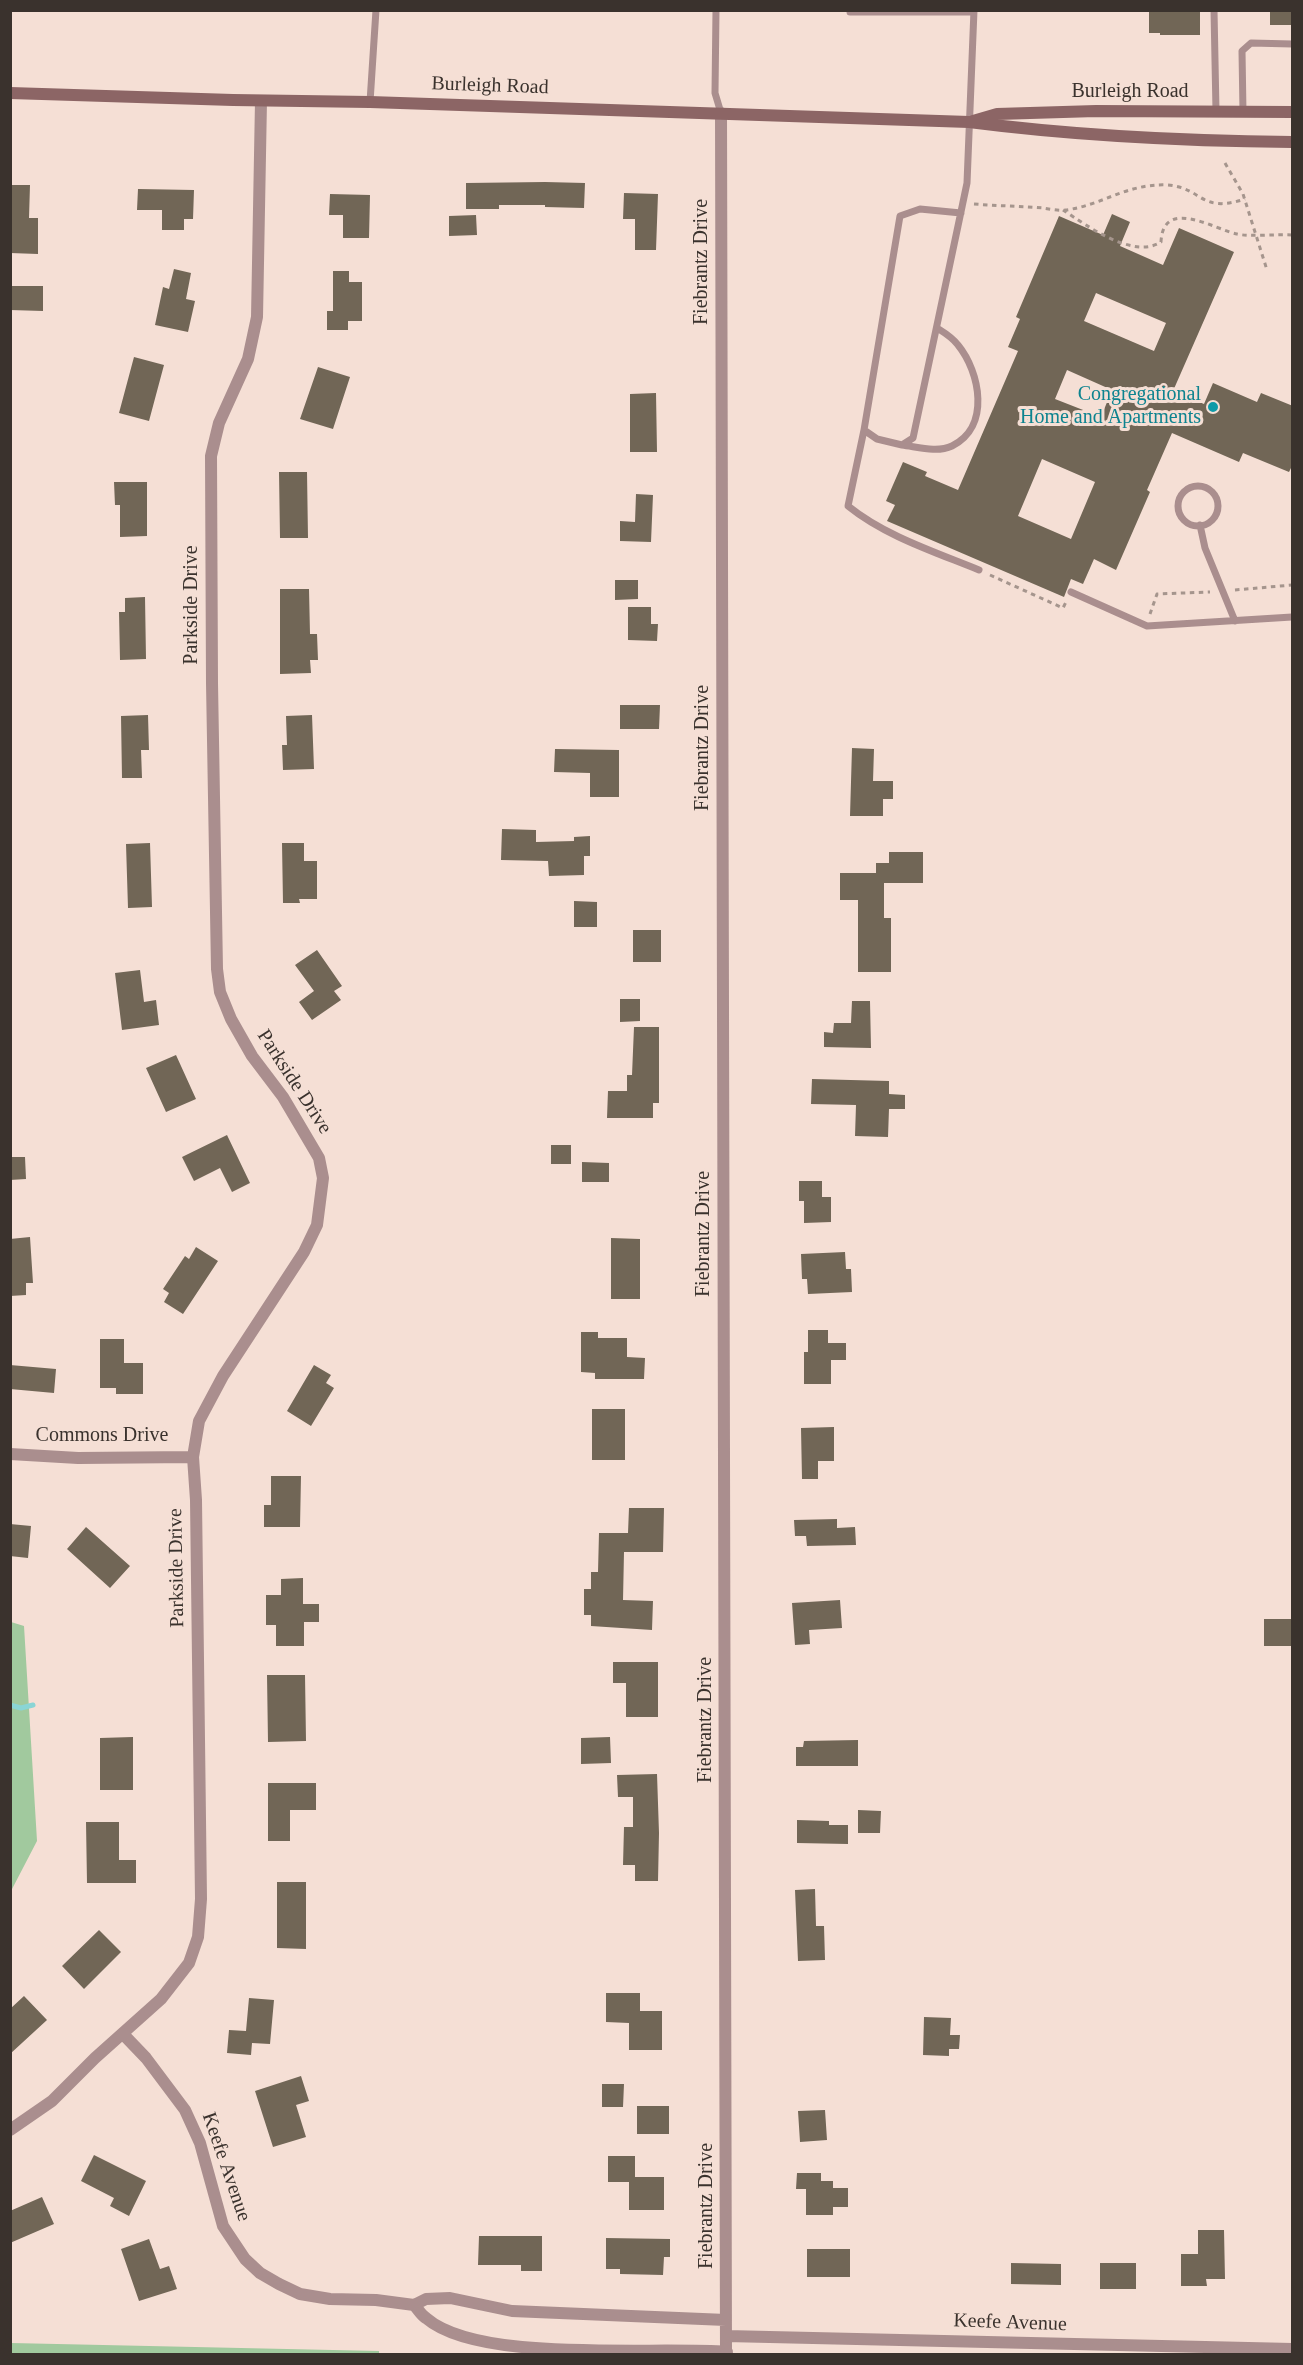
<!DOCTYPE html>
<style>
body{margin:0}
#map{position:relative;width:1303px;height:2365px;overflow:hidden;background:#f5dfd5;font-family:Georgia,serif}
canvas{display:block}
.frame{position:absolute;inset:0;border:12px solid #3a322d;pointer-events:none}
</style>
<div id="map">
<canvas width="1303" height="2365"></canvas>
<div class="frame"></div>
</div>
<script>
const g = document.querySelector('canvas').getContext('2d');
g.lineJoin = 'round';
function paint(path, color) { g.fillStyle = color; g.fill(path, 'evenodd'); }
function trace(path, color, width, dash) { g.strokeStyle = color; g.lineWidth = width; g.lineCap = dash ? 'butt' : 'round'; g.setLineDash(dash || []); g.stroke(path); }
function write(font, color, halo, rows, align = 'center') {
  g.font = font + ' Georgia,serif'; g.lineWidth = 6; g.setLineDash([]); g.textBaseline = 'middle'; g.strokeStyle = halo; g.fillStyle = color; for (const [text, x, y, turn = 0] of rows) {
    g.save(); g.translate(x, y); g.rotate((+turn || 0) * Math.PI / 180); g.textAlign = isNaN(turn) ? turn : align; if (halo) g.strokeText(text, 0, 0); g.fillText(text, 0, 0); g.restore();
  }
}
paint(new Path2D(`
 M11,1622L24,1626L37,1841L11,1891Z
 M11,2343L379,2351V2354H11Z`), '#a1c99e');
trace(new Path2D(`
 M10,1705L21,1708L33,1705`), '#8ad5d5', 5);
paint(new Path2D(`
 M1149,10H1200V35H1160V33H1149Z
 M1270,10H1293V25H1270Z
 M545,182L585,183L584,208L545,207V205H499V209H466V183Z
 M10,185H30L29,218H38V254L10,253Z
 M138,189L194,190L193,219H184V230H162V210H137Z
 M624,193L658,194L656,250H635V219H623Z
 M330,194L370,195L369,238H343V215H329Z
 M1112,214L1130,222L1120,246L1163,265L1179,228L1234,252L1173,391L1204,404L1213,383L1257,402L1261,393L1293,406V464L1289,472L1243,453L1239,462L1172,433L1147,490L1150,492L1116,570L1094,559L1083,584L1071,579L1064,597L887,521L895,505L886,501L903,462L927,472L925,476L958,490L1018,351L1008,347L1020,319L1016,317L1059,216L1103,235ZM1096,293L1166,323L1154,351L1084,321ZM1067,370L1112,390L1101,417L1055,399ZM1042,459L1095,482L1071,539L1018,516Z
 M476,215L477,235L449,236V216Z
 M174,269L191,273L186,299L195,301L188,332L155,325L163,287L169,289Z
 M333,271H349V282H362V321H348V330H327V311H333Z
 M10,286H43V311L10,310Z
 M134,357L164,365L149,421L119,413Z
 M318,367L350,377L333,429L300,419Z
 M656,393L657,452H630V394Z
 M279,472H307L308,538H280Z
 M114,482H147V536L120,537V505H115Z
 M636,494L653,495L651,542L620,541V521L635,522Z
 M615,580H638V599L615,600Z
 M280,589H309L310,634H317L318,660H310L311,673L280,674Z
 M145,597L146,659L120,660L119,612H125V598Z
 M628,607H651V624H658L657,641L628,640Z
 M620,705H660L659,729H620Z
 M148,715L149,750H141L142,778H122L121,716Z
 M312,715L314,769L283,770L282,745H287L286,716Z
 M852,748L874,749L873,781H893V799H883V816H850Z
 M555,749L619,750V797H590V773L554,772Z
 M502,829L536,830V842L574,841V837L590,836V856H584V875L549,876L548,861L501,860Z
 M150,843L152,907L128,908L126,844Z
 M282,843H304V861H317V899H299L300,903H283Z
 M889,852H923V883H884V918H891V972H858V900H840V873H876V863H889Z
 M574,901L597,902V927H574Z
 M633,930H661V962H633Z
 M317,950L342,986L334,991L341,1000L312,1020L299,1002L314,991L295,965Z
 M140,970L144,1002L156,1000L159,1025L122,1030L115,973Z
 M620,999H640V1021L620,1022Z
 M852,1001H870L871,1048L824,1047V1032L833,1033L834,1023H851Z
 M634,1027H659V1103H653V1118H607L608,1091H627V1075H632Z
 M176,1055L196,1099L166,1112L146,1068Z
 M812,1079L889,1081V1094L905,1095V1109H889L888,1137L855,1136L856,1105L811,1104Z
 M227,1135L250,1183L232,1192L220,1168L194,1181L182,1157Z
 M551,1145H571V1164H551Z
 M10,1157H25L26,1179L10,1180Z
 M582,1162L609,1163V1182H582Z
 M799,1181H822V1197H831V1222L804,1223V1201H799Z
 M30,1237L33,1283H26V1295L10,1296V1239Z
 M611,1238L640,1239V1299H611Z
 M196,1247L218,1261L183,1314L164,1302L169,1293L163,1289L185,1256L189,1259Z
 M845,1252L846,1269H851L852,1292L808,1294L807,1279H802L801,1254Z
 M808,1330H828V1343H846V1360H831V1384H804V1352H808Z
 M581,1332H598V1338H627V1357L645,1358L644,1379H595V1373L581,1372Z
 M100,1339H124V1363H143V1394H116V1388H100Z
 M10,1365L56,1369L54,1393L10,1389Z
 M314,1365L331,1375L326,1383L334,1388L311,1426L287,1411Z
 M592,1409H625V1460H592Z
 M834,1427V1461H818V1479H802L801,1428Z
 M271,1476H301L300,1527H264V1505H271Z
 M629,1508H664L663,1552H624L623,1600L653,1601L652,1630L591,1626V1615H584V1589H591V1572H598L599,1533H628Z
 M837,1519V1528L855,1527L856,1545L807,1546L806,1536H795L794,1520Z
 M10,1524L31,1526L28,1558L10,1556Z
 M86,1527L130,1566L110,1588L67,1549Z
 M303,1578V1604H319V1622H304V1646H276V1625H266V1595H281V1579Z
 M840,1600L842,1628L809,1630L810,1644L795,1645L792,1603Z
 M1264,1619H1293V1646H1264Z
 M613,1662H658V1717H626V1683H613Z
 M267,1675H305L306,1741L268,1742Z
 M133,1737V1790H100V1738Z
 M610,1737L611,1763L581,1764V1738Z
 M858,1740V1766H796V1747H803L804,1741Z
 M657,1774L659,1833L658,1881H635V1865H623L624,1827H633V1797H618L617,1775Z
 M268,1783H316V1810H290V1841H268Z
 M858,1810L881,1811L880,1833H858Z
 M797,1820L829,1821V1825H848V1844L797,1843Z
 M86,1822H119V1860H136V1883H87Z
 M277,1882H306V1949L277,1948Z
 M815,1889L816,1926H824L825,1960L798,1961L795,1890Z
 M99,1930L121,1952L84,1989L62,1966Z
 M606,1993H640V2011H662V2050H629V2023L606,2022Z
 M24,1996L47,2020L10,2054V2009Z
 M249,1998L274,2000L270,2044L252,2043L251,2055L227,2053L229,2030L246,2031Z
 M924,2017L951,2018L950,2035H960L959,2049H949V2056L923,2055Z
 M301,2076L309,2101L296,2105L306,2137L273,2147L255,2091Z
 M602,2084H624L623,2107H602Z
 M637,2106H669V2134H637Z
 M825,2110L827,2140L800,2142L798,2111Z
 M94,2155L146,2181L129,2216L110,2206L114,2198L81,2181Z
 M608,2156H635V2177H664V2210H629V2182H608Z
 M797,2173H821V2181H833V2188H848V2207H833V2215H806V2189H796Z
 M42,2197L54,2224L10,2243V2211Z
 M1198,2230H1224L1225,2279H1206L1207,2286H1181V2254H1198Z
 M479,2236H542V2271H521V2265H478Z
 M606,2238L670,2239V2257H664L663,2275L620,2274V2269H606Z
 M149,2239L160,2269L169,2266L177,2289L139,2301L121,2249Z
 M807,2249H850V2277H807Z
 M1011,2263L1061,2264V2285L1011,2284Z
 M1100,2263H1136V2289H1100Z`), '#716656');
trace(new Path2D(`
 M1225,163L1243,194L1267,270
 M974,204C997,206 1020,206 1043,208C1050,209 1058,211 1066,210C1103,205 1127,183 1168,185C1203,188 1200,214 1245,199
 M1063,210C1086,225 1133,260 1161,242C1163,196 1216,230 1237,234C1249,237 1278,234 1292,235
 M990,575L1063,608L1066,602
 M1235,590L1292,585
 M1150,614L1157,594L1210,592`), '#a5958d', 3, [4.5, 4.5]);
trace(new Path2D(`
 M716,10L715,93L721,113
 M1214,10L1216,111
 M850,12H972
 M370,102L376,10
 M1243,112L1242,51L1251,43L1292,44
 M961,213L920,209L900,216L864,430L877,439L902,445L913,438L958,226C961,212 964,197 967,183L974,10
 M864,430L848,506C885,536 935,552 979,570
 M902,445C918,447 937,453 952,446C991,427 980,372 958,345C952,337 945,333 937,328
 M1178 506a20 20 0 1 1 40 0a20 20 0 1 1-40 0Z
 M1200,525L1205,548L1235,621
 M1071,592L1147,626L1292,617`), '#aa8e8e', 7);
trace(new Path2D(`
 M721,113L726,2354
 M10,1454L78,1458L193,1457
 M123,2034L146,2058L185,2110L200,2143L223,2226L245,2259L260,2273L279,2284L300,2294L330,2299L376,2300L414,2305L426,2299L450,2298L512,2311L726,2320
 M10,2130L52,2101L95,2058L161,1999L189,1963L198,1937L201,1899L196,1500L193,1457L199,1421L223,1376L304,1252L317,1225L323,1178L319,1158L283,1097L252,1056L231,1019L220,992L217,969L212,683L211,456L219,423L248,359L257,317L261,101
 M414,2305C418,2309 421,2315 426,2318C479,2364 654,2346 727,2352
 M726,2336L1292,2349`), '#aa8e8e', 12);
trace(new Path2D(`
 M10,93L233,100L370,102L969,122C1077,136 1184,141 1292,142
 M973,121L997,114L1096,111L1292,112`), '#8c6565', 12);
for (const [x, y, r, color] of [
 [1213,407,6,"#0f9aa8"]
]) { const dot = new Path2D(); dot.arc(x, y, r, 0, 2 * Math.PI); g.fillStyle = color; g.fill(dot); trace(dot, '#f5dfd5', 2); }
write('20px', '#3a322d', '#f5dfd5', [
 ["Burleigh Road",490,86,2],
 ["Burleigh Road",1130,92],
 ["Fiebrantz Drive",702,262,-90],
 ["Parkside Drive",192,605,-90],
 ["Fiebrantz Drive",703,748,-90],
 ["Parkside Drive",294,1082,57],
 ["Fiebrantz Drive",704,1234,-90],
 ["Commons Drive",102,1436],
 ["Parkside Drive",177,1568,-91],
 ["Fiebrantz Drive",706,1720,-90],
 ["Keefe Avenue",226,2167,71],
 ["Fiebrantz Drive",707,2206,-90],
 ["Keefe Avenue",1010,2323,2]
]);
write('20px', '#0d838f', '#f5dfd5', [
 ["Congregational",1201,395],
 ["Home and Apartments",1201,418]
], 'right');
</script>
